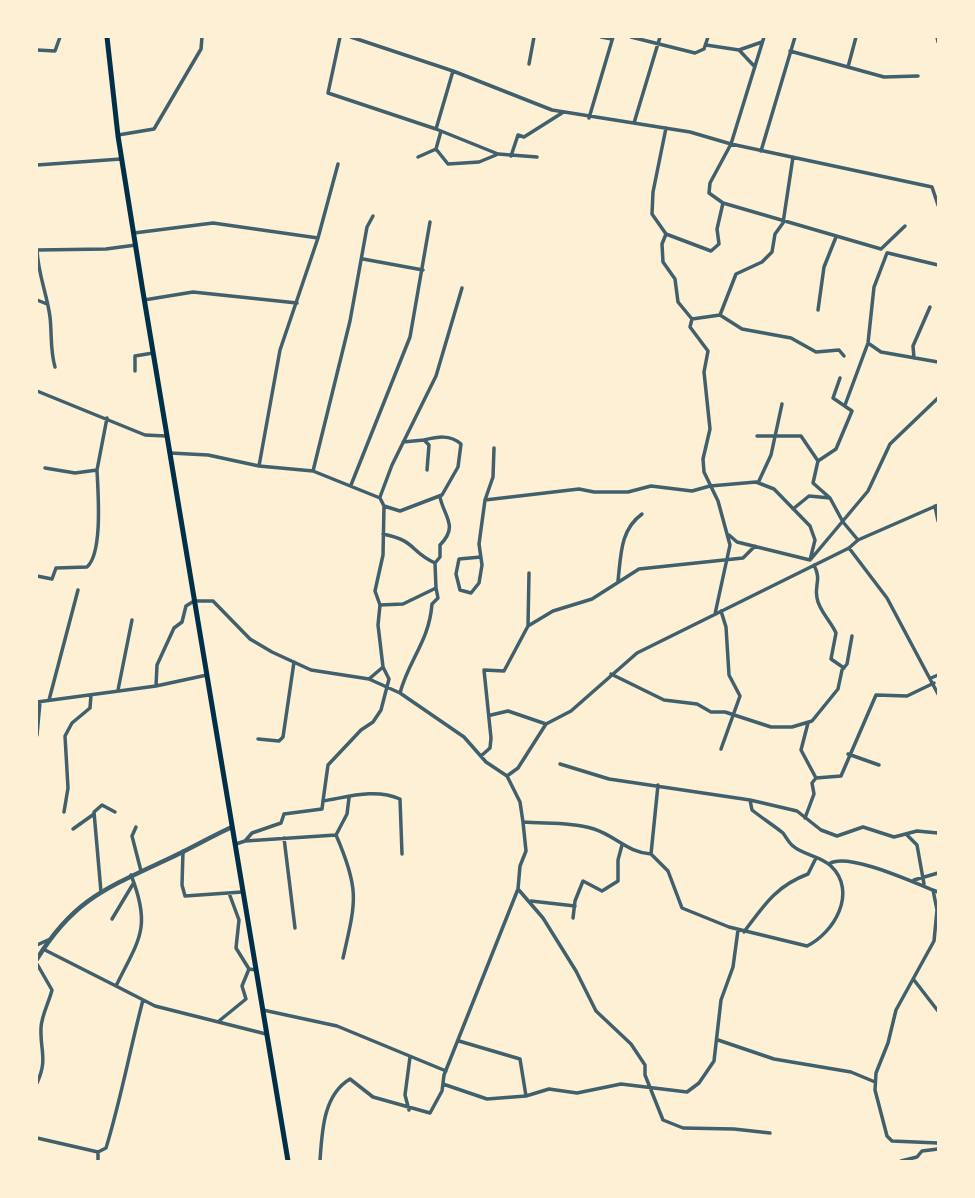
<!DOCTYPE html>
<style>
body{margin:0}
#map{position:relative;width:975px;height:1198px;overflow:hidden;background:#fdf0d5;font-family:"Roboto Condensed",sans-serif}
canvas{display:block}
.frame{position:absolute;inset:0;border:38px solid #fdf0d5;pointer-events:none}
</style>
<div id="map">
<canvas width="975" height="1198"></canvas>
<div class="frame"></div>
</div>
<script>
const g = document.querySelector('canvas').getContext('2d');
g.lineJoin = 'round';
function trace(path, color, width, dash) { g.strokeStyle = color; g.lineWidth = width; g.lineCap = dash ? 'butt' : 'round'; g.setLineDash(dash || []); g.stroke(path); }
trace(new Path2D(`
 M340,37L328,93L436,129L498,154L537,157
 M351,37L453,71L552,110L690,132L731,144L932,187L938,205
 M601,37L612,39
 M631,37L695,53L704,49L708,37
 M764,37L731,144L710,183L709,193L723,203L881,249
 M937,37L938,42
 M706,45L739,50L755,67
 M37,50L55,51L60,37
 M739,50L762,42
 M790,51L884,77L918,76
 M529,64L534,37
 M848,67L856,37
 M589,118L613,37
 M634,123L660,37
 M666,128L653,192L652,214L666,234L662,244L663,262L675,279L678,302L692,319L690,327L708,351L704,372L710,429L703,459L704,472L718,501L730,545L715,614
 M436,129L453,71
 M441,131L436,149L448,164L479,162L496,155
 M118,135L154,129L201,49L202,37
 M761,151L795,37
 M511,156L518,135L524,137L562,113
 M418,157L436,149
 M37,165L121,159
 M134,233L213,223L318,238L280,350L259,466
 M666,234L711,251L719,244L717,229L723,203
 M318,238L338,164
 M881,249L905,226
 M37,250C38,274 47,294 50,317C52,334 50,350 55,367
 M37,250L106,249L136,245
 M888,253L938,265
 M363,259L423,270
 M37,300L47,304
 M144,300L193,292L297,303
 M818,310L824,267L836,237
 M720,315L736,274L762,262L772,252L775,234L783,223L793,157
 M692,319L720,315L742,329L791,338L816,352L839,350L844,356
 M868,343L881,352L938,362
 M914,358L913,346L930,307
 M135,371V356L153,353
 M37,391L145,435L166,436
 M845,405L868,343L874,287L887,253
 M757,436H801L818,461L813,483L830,498
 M403,442L424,440L429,445L427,470
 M170,453L208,455L259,466L313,471L380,498L384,506L400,511L442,495L458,467L461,444C450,434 437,437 424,440
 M818,461L836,449L852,411L833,398L840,378
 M45,468L75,473L97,470L107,418
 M313,471L350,321L367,227L373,216
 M758,483L771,455L782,404
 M351,485L410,337L430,222
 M380,497L392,465L436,376L462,288
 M485,500L579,489L594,492H628L651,486L692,491L710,486L756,482L774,489L810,526L815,540L810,560L737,542L729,535
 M935,506L938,521
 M793,509L809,496L830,498L843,522L858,540
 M383,534C417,541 409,551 435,563
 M849,548L887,598L938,694
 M481,557L459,559L456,574L460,590L471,593L479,583L482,565L479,544L485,500L493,477L494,448
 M811,559L868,491L890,444L938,398
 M814,565C822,581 814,584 817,598C819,611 831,621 836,633L831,659L844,668
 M37,576L52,579L56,568L87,567C103,553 98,492 97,470
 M618,581C621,555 620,530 642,514
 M380,605L403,604L436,588L435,563L440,557V545C459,526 444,517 440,497
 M721,611L726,627L729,675L740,696L721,749
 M528,626L529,573
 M611,674L664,700L697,704L711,712H725L771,727H792L812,721L838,689L842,670L847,664L852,636
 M931,678L938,675
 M369,679L383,667
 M156,686L157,665L174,628L182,622L186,606L194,601H213L250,639L272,652L311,670L369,679L400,693L464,737L486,762L507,776L520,802L523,822L526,851L520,866L518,889L444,1075L442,1091L430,1113L373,1097L350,1079C323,1095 322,1132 320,1161
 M118,690L132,620
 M400,693C409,659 429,642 432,604L438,598L436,588
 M49,700L78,590
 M37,702L156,686L207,675
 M491,715L508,711L546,724
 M808,723L801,750L816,778
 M37,735L40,702
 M258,739L279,741L283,737L294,662
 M848,754L879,765
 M481,756L490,748L491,738L484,670L504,671L528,626L553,611L592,599L639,569L743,558L755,546
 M507,776L518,768L546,724L571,711L637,653L849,548L858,540L938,505
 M750,800L797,811L821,830L837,836L863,827L894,837L917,831L938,833
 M323,801L328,765L361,730L373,722L381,710L389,679L383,667L378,625L380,605L375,591L383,555L384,506
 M64,812L68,788L65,736L72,723L90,708L91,695
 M805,818L814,794L812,783L816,778L841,776L876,695L907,696L934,683
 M523,822C546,824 572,822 594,829C616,836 628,853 651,854L668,871L682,908L729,927L807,946C834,933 858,892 831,866C821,856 803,855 793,846C789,843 786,837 783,833C773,825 762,818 752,810L750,800L609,779L560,764
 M136,827L132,836L141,871
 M73,829L94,814
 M336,835C360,890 356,901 343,958
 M336,835L347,814L349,798
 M907,835L917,845L924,884
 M284,838L295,928
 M245,841L336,835
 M236,844L245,841L252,833L281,823L284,814L322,809L323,801C348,797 375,788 400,799L402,854
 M183,851L182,885L185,896L242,892
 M651,854L658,785
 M829,864C847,851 917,884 938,892
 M914,880L938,873
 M518,889L543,918L576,971L596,1011L631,1044L645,1065V1075L663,1120L683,1128L734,1129L770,1133
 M933,890L937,910L934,941L896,1010L888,1043L876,1073L875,1090L887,1136L892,1141L938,1143
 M101,892L94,812L102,805L115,812
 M229,893L239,920L236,948L249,969
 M531,901L575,906
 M573,918L575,901L583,881L602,891L618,881V860L622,845
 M112,919L133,884
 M744,932C764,905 776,886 808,874L816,858
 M37,945L48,940
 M43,949L116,986C139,939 152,928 131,875
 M37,964L52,990C49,1002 41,1017 41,1028C40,1050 48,1060 37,1083
 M914,980L938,1011
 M116,986L155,1006L266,1034
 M263,1010L337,1026L446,1071
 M219,1021L246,999L242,986L249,969L256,970
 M718,1040L774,1059L851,1072L875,1082
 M459,1041L520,1059L526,1096
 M443,1084L487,1099L526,1096L549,1089L577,1093L621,1084L687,1092L699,1083L714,1061L721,1000L733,967L738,930
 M409,1110L405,1095L410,1057
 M37,1138L98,1152V1161
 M98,1152L106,1148C121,1099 130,1049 143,1000
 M901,1161L917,1157L922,1151L938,1149`), '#3f606c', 3.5);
trace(new Path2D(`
 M37,959C74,899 107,888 168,859C190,849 210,837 232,827`), '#3f606c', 4.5);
trace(new Path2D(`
 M107,37L118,136L142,286L288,1161`), '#003049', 5);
</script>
